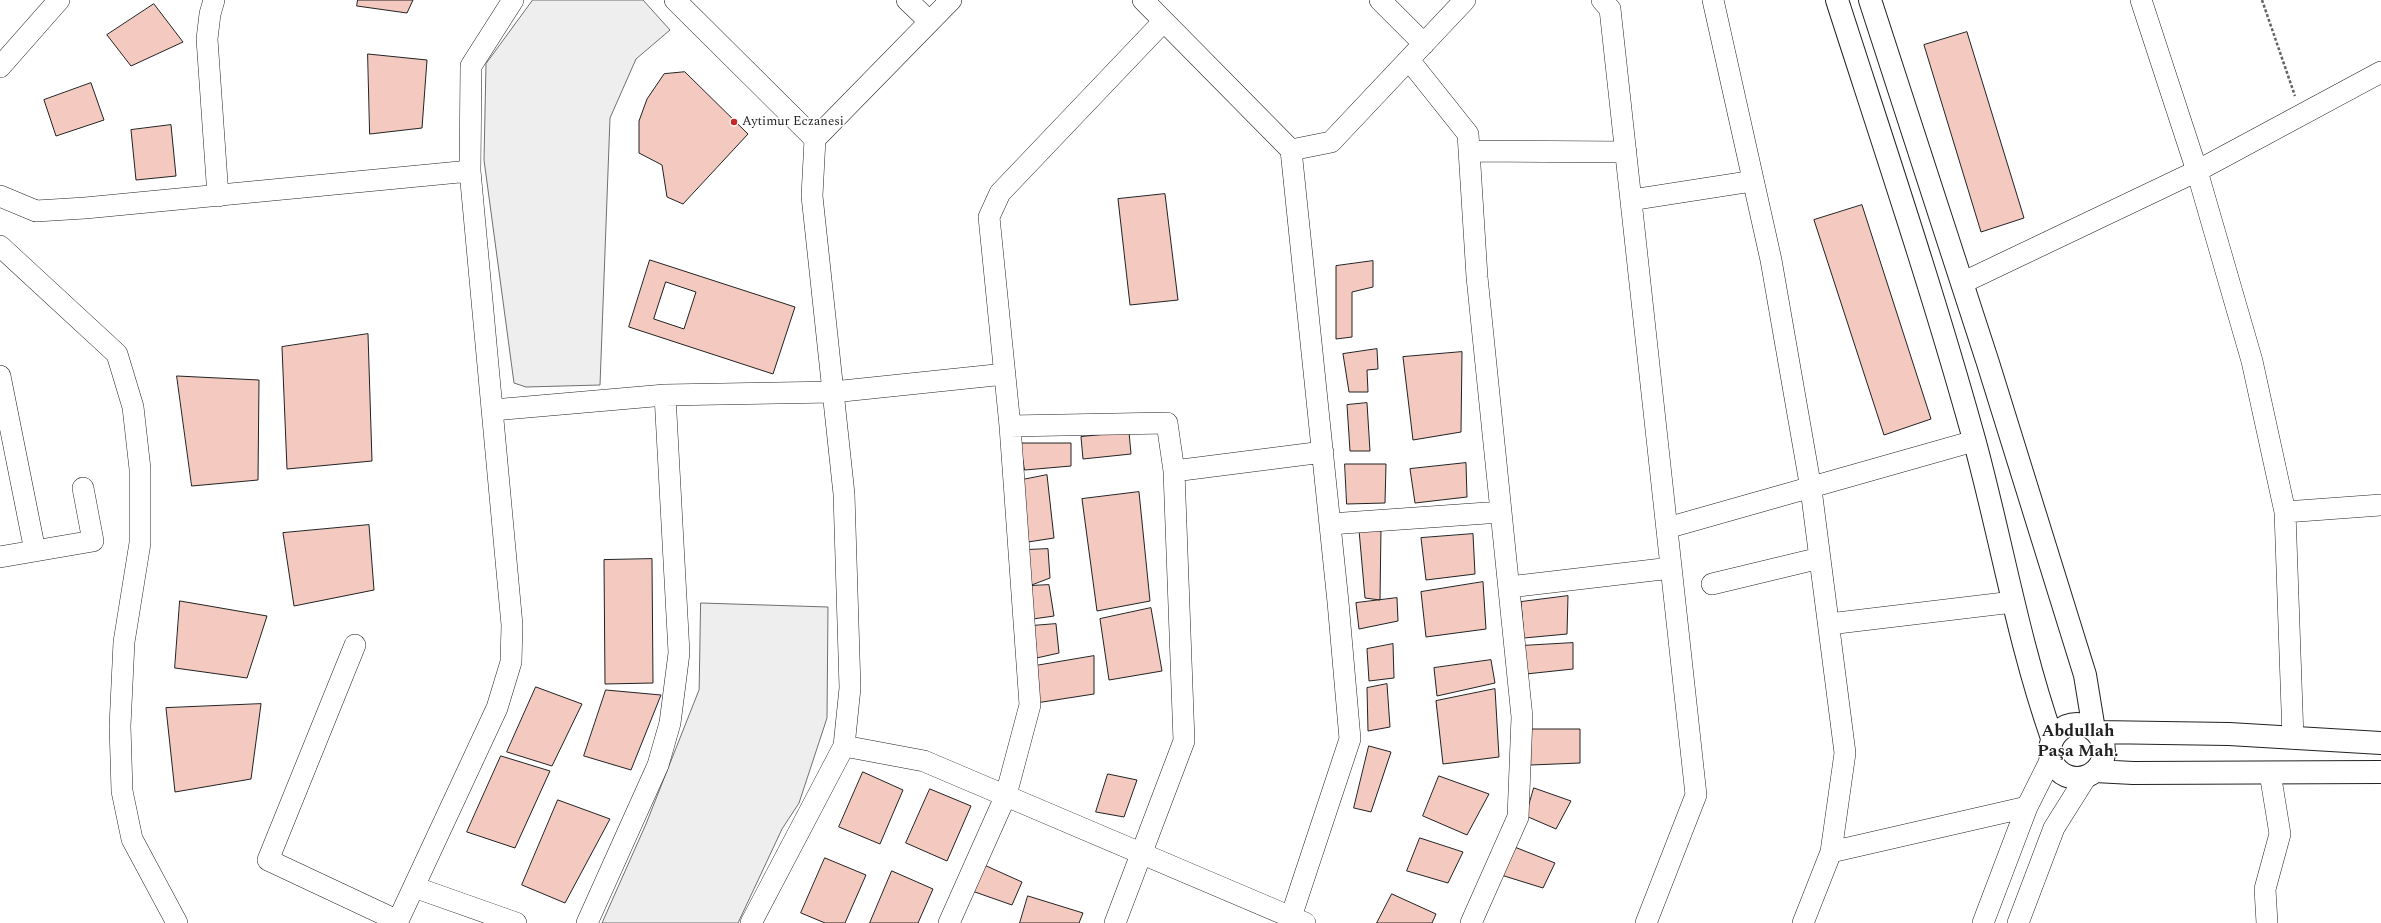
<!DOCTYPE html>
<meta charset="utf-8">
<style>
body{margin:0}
canvas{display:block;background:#fff}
</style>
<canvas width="2381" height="923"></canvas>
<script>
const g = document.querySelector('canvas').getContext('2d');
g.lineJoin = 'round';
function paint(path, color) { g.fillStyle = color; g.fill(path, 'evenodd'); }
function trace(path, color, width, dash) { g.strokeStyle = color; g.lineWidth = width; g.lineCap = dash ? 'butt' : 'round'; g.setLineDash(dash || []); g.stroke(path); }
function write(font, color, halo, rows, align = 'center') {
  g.font = font + ' Spectral,serif'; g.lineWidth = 3; g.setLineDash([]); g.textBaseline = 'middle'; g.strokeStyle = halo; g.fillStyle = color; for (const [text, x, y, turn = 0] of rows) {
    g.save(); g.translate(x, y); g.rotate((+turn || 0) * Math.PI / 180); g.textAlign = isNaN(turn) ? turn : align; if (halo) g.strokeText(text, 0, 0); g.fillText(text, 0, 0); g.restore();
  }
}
const green = new Path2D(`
 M533,0H643L670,30L636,59L610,118L600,385L526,387L514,383L484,160L486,64Z
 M701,603L828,607L827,718L799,803L782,829L738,923H602L646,824L699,690Z`);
paint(green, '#eee');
trace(green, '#6f6f6f', 1);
const building = new Path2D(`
 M358,0H413L407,13L357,6Z
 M154,4L183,42L131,66L107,35Z
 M1967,32L2024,218L1981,232L1924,45Z
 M368,54L427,60L422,128L370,134Z
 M685,72L748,134L683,204L667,197L662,165L639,153V121L647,99L664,74Z
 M91,83L104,120L56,136L44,100Z
 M171,125L176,176L136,180L131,130Z
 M1165,194L1178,300L1130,305L1118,199Z
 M1862,205L1931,419L1884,435L1814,220Z
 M650,260L795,307L773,374L629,327ZM666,282L696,292L684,329L654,319Z
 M1373,261V287L1352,292V337L1336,339V266Z
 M368,334L372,461L287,469L282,347Z
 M1377,349L1378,369L1367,370L1368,392H1349L1343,354Z
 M1462,352L1461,432L1413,440L1403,357Z
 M177,376L259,380L258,480L192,486Z
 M1367,403L1370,451H1350L1347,405Z
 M1129,432L1131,454L1083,459L1081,437Z
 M1020,443H1071V466L1025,470Z
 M1466,463L1467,497L1415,503L1410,469Z
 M1345,464H1386L1385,503L1347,504Z
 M1047,475L1054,538L1028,542L1022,480Z
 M1139,492L1150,601L1097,611L1082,499Z
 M369,525L374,590L294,606L283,533Z
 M1381,528L1380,600L1365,598L1359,530Z
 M1473,534L1475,574L1426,580L1421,538Z
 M1048,549L1050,578L1029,586L1026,550Z
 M652,559L653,683L605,684L604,560Z
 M1483,582L1486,629L1426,637L1421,592Z
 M1049,585L1054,616L1033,619L1029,586Z
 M1568,596L1567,634L1524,638L1521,602Z
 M1397,598L1398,621L1359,629L1356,603Z
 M180,601L267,616L247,678L175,668Z
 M1151,608L1162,671L1109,680L1100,619Z
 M1056,624L1059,653L1032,659L1031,626Z
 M1573,643V669L1526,674L1520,646Z
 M1393,644L1394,678L1369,681L1367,649Z
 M1094,656V694L1036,703L1035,666Z
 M1491,660L1495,683L1437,696L1434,668Z
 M1387,684L1390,727L1368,731L1367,688Z
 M536,687L582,704L552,766L507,752Z
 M1495,689L1499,757L1443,764L1436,701Z
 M606,690L661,695L631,770L584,756Z
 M261,704L251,779L175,792L166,708Z
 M1531,729H1580V763L1531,765Z
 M1369,746L1391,752L1371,812L1354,808Z
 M501,756L550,771L515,848L467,832Z
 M863,772L903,790L880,844L839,827Z
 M1108,774L1137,780L1124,817L1096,812Z
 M1439,776L1489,794L1467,835L1423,816Z
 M1534,788L1571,801L1556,829L1526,816Z
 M930,789L971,806L947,861L906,843Z
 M558,800L610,819L565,903L522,885Z
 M1420,838L1463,852L1448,883L1407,871Z
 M1512,846L1555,863L1543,888L1501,875Z
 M825,858L866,875L845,923H825L801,913Z
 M982,864L1022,882L1012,905L972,891Z
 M892,871L933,889L918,923H870Z
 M1392,894L1436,914L1432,923H1377Z
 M1028,896L1083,913L1079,923H1020Z`);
paint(building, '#f3c9c0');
trace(building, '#222', 1);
const minor = new Path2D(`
 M214,0L210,14L207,39L218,196
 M675,0L815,139
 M907,0L929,21
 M1143,0L1291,150L1338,602L1350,739L1289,923
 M1380,0L1424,44
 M1602,0L1610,9L1696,795L1646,923
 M1713,0L1771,260L1811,489L1845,753L1831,852L1803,923
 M2141,0L2197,171L2252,361L2285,512L2293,738
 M1409,60L1468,134L1477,277L1522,717L1518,817L1471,923
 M0,67L59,0
 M1291,150L1331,142L1465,0
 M1469,151L1626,152
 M0,196L36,211L85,208L470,171
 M1631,200L1753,181
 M0,246L117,354L133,407L140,469V543L124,642L120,726L122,791L132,839L177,923
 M1962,283L2197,171L2381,72
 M0,376L35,551
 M493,410L665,395L833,392L1005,374
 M1010,426L1167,423L1174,471L1323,452
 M2285,512L2381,505
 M1330,524L1501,512
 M1667,528L1974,441
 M0,557L93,541L83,488
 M1712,584L1820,558
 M1509,587L1671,568
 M1829,624L2013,602
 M355,645L268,860L398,921
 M844,746L924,761L1305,923
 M1831,852L2027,807
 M414,887L516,923
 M397,923L497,708L511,662L512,625L470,171L471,66L513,0
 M587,923L658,765L670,723L679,653L665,395
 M751,923L844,746L850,688L844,494L812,196L815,139L951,0
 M949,923L1006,795L1030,705L1010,426L989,217L1000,193L1163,22
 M1115,923L1184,741L1174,471
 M1983,923L2027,807L2051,759
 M2018,923L2054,828L2086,777
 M2267,923L2265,889L2280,834L2270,773`);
const major = new Path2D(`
 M1837,0C1884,146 1933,291 1974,439C2001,538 2018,641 2052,738
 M1870,0L1988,363L2085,675L2094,730
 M2050 751a27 27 0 1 1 54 0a27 27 0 1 1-54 0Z
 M2098,732L2229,734L2381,743
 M2095,771L2133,773L2381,772`);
trace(minor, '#222', 22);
trace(major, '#222', 24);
trace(new Path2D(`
 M2262,0L2295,96`), '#646464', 2.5, [3, 2]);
trace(minor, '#fff', 21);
trace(major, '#fff', 22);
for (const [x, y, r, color] of [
 [734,122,4,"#c62828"]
]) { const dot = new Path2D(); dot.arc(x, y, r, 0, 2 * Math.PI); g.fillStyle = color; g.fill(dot); trace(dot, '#fff', 1.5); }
write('13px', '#222', '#fff', [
 ["Aytimur Eczanesi",742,122]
], 'left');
write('bold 17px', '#222', '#fff', [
 ["Abdullah",2078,733],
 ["Paşa Mah.",2078,753]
]);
</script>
